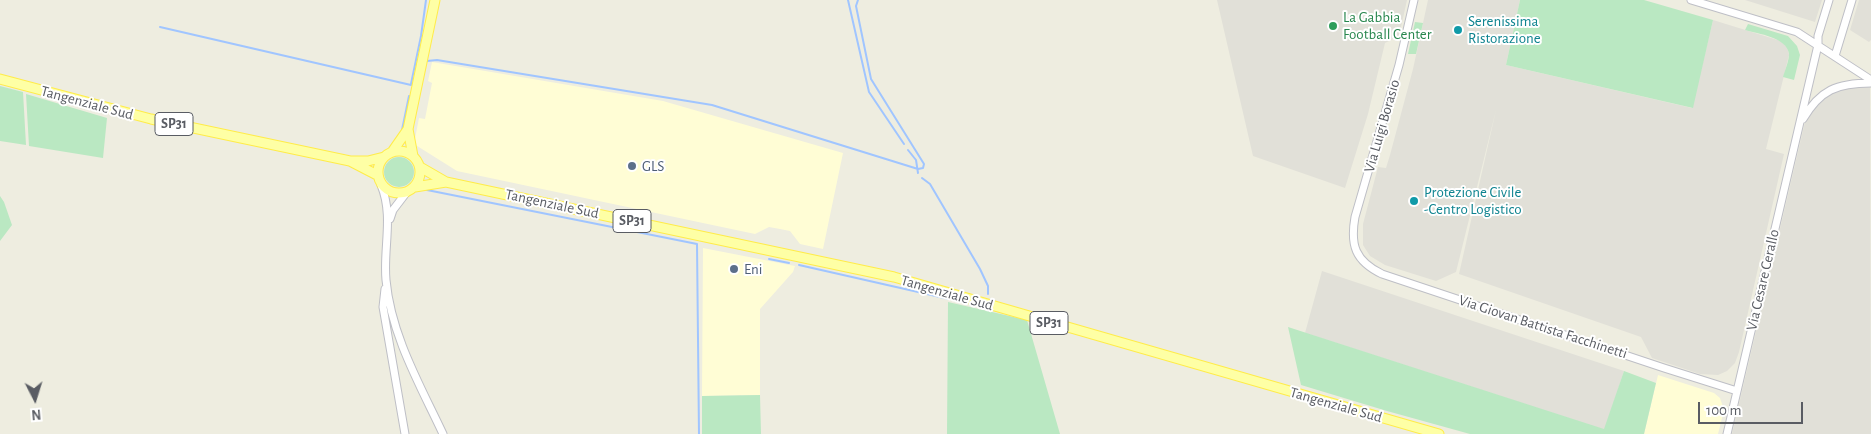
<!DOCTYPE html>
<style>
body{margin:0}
#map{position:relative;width:1871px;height:434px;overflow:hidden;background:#eeede0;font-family:"Alegreya Sans",sans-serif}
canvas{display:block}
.north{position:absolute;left:10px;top:374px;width:50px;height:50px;-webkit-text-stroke:4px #fff;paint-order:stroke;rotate:175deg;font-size:14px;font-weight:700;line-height:20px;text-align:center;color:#595c63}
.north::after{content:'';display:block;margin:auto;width:18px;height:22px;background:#595c63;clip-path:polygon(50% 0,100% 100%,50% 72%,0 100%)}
.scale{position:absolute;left:1698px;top:402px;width:105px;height:22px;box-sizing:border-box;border:2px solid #595c63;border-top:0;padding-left:6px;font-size:15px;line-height:18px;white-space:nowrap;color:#595c63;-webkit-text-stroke:4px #fff;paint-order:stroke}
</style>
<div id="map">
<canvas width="1871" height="434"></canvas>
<div class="north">N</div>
<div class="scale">100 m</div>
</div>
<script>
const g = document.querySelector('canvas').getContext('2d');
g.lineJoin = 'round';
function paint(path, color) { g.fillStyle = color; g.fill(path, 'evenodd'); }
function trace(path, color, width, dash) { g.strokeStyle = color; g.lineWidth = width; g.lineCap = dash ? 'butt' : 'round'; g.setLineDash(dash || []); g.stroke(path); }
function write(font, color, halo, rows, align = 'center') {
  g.font = font + ' "Alegreya Sans",sans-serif'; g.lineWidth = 4; g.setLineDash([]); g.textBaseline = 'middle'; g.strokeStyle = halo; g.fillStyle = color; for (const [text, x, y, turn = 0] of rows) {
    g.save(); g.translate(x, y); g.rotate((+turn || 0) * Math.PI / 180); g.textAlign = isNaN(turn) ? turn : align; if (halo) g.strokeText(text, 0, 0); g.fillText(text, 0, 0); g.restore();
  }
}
paint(new Path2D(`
 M432,62L663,101L843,153L823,249L800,244L790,231L780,229L769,227L755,234L457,171L414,144L419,118L425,119L432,83L428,81Z
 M703,248L795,266L793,272L760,309V395L702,396Z
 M1658,375L1714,393L1720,398L1724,410L1718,434H1644Z`), '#fffdd5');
paint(new Path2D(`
 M1217,0H1407L1399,36L1385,43L1368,114L1345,188L1253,156Z
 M1428,0H1520L1506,65L1692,108L1713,20L1781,41L1787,47L1789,55L1766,149L1784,154L1739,352L1735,363L1727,371L1718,375L1700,374L1652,358L1641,337L1459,274L1496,110L1456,272L1436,281L1385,265L1370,256L1363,245V224L1378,167L1386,168L1390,155L1413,69Z
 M1745,0H1822L1815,22Z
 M1859,0H1871V40L1869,42L1850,30Z
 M1870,86L1871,434H1732L1805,122L1810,112L1828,94L1849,87Z
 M1322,271L1624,371L1605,430L1305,333Z`), '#e1e0d8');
paint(new Path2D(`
 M1520,0H1644L1713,20L1693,108L1506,65Z
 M1415,22L1423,23L1416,54H1408Z
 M1748,24L1788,36L1797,46L1800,55L1794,80L1783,77C1785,70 1789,61 1789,54C1787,37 1758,34 1745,30Z
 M0,86L23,92L26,145L0,141Z
 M26,94L107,118L103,158L29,146Z
 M384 172a15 15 0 1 1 30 0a15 15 0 1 1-30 0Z
 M0,196L4,202L12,225L0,241Z
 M948,302L1027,320L1060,434H947Z
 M1288,327L1604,429L1624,371L1656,383L1644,434H1470L1387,411L1301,385Z
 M760,395L761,434H702V396Z`), '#bae8c2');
trace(new Path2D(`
 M848,0L869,92L904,144
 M160,27L411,85
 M427,61L437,60L712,105L918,169L923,168L924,164L871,79L856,6L858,0
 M411,84L421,36L426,0
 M402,130L409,96
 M908,150L916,160L918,173
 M922,178L930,184L980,269L988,286V294
 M427,190L697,244L699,434
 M769,259L789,263
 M799,265L949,299`), '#a0c5ff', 2);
const minor = new Path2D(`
 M1414,0L1399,65L1355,217C1350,245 1355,261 1382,274L1664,368L1737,391
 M1691,0L1797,32L1871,80
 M1835,56L1852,0
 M1803,119C1820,90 1837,83 1871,83
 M381,185C394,216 383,248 386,280C391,335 420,385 443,434
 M390,219L393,210L406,193
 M385,289L383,307L405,434
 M1727,434L1818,45V36L1829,0`);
const major = new Path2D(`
 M0,79L151,119L350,161L377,175
 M408,129L413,156
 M378 172a21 21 0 1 1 42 0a21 21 0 1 1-42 0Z
 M392,152L408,129L435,0
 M350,161H368L384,157
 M420,167L446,182L894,277L1439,434
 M415,187L446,182`);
trace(minor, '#bebfc6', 9);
trace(major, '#ffec49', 11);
trace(minor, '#fff', 7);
trace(major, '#feffa5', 9);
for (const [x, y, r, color] of [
 [1333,26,5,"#2e9e5b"],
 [1458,30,5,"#0f9aa8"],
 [632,166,5,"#5c6f8a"],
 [1414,201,5,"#0f9aa8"],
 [734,269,5,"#5c6f8a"]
]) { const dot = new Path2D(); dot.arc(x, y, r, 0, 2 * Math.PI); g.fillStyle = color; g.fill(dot); trace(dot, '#fff', 2); }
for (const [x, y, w] of [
 [174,124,38],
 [632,221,38],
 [1049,323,38]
]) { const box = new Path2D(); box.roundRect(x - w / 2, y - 11.5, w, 23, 4); g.fillStyle = '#fff'; g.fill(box); trace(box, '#595c63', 1); }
write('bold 14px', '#595c63', null, [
 ["SP31",174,124],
 ["SP31",632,221],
 ["SP31",1049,323]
]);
write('15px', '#27864d', '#fff', [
 ["La Gabbia",1343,17],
 ["Football Center",1343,34]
], 'left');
write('15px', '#0d838f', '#fff', [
 ["Serenissima",1468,21],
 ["Ristorazione",1468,38],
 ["Protezione Civile",1424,192],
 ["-Centro Logistico",1424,209]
], 'left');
write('15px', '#595c63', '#fff', [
 ["Tangenziale Sud",87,103,15],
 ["Via Luigi Borasio",1382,126,-74],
 ["Tangenziale Sud",552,204,12],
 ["Via Cesare Cerallo",1763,280,-77],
 ["Tangenziale Sud",947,293,16],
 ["Via Giovan Battista Facchinetti",1543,327,18],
 ["Tangenziale Sud",1336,405,16]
]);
write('15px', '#4e5e75', '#fff', [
 ["GLS",642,166],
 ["Eni",744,269]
], 'left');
</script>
